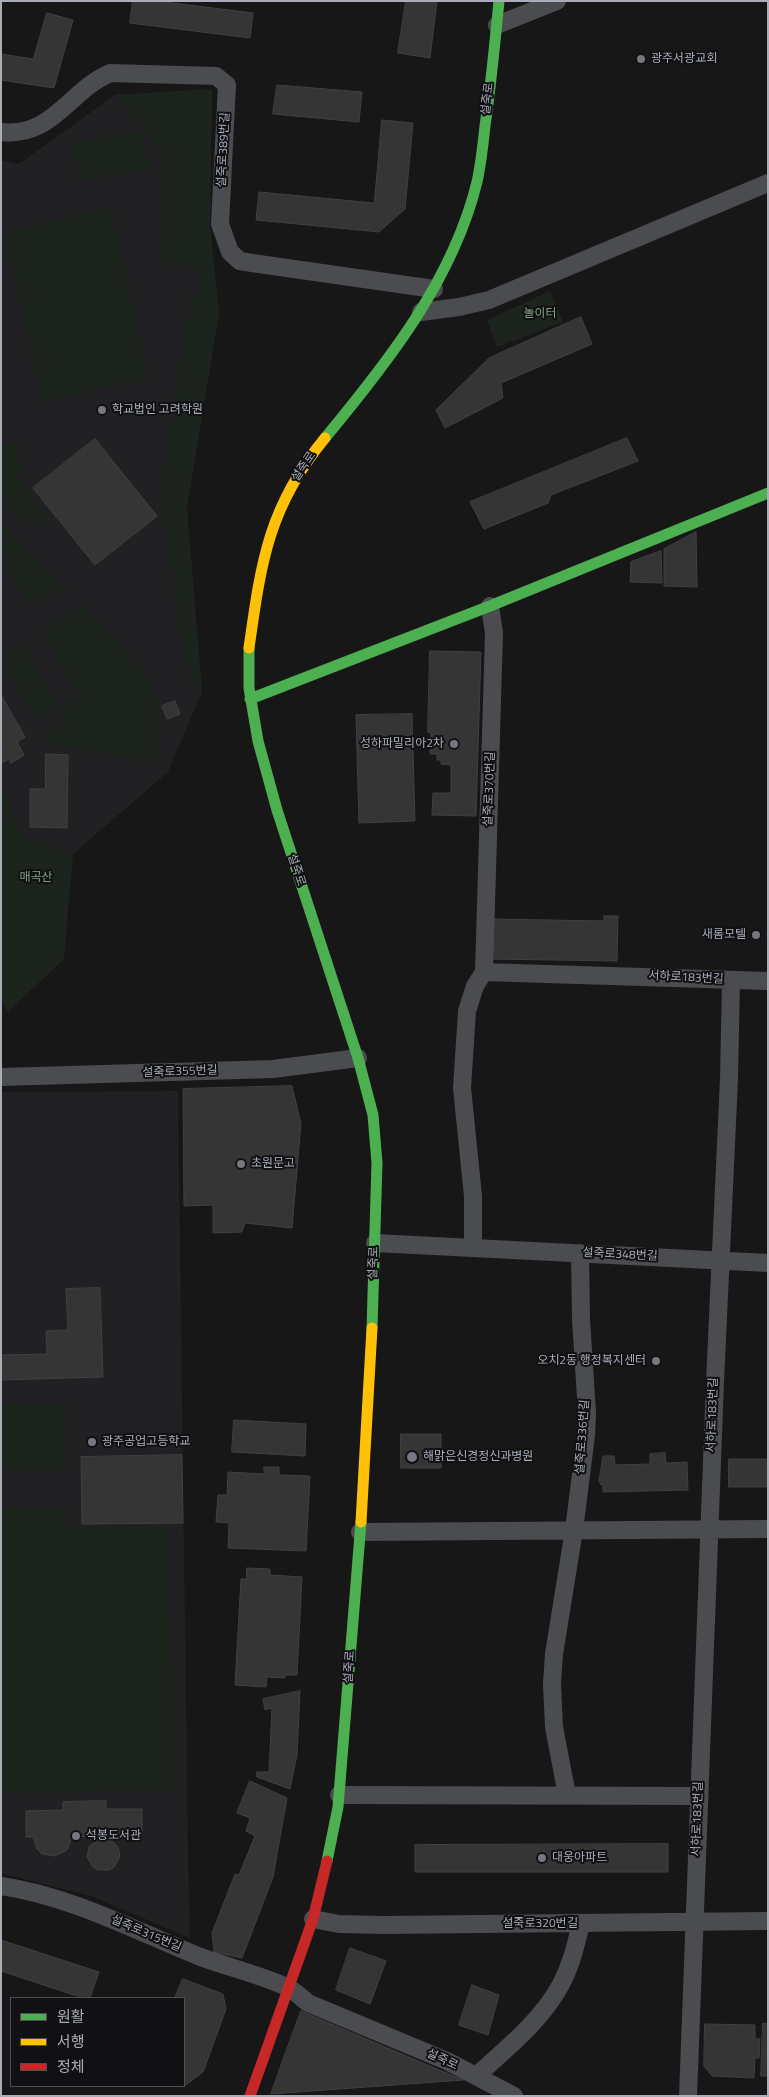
<!DOCTYPE html>
<meta charset="utf-8">
<style>
body{margin:0}
#map{position:relative;width:769px;height:2097px;overflow:hidden;background:#171717;font-family:"Titillium Web","Noto Sans KR",sans-serif}
canvas{display:block}
.frame{position:absolute;inset:0;border:2px solid #a8adb8;pointer-events:none}
.legend{position:absolute;left:10px;top:1997px;width:175px;height:90px;box-sizing:border-box;background:#111113;border:1px solid #4d4f55;margin:0;padding:6px 9px;list-style:none;font-size:15px;color:#a8adb8}
.legend li{display:flex;align-items:center;gap:10px;height:25px}
.legend b{width:25px;border:1px solid #4d4f55}
</style>
<div id="map">
<canvas width="769" height="2097"></canvas>
<div class="frame"></div>
<ul class="legend">
<li><b style="height:6px;background:#4caf50"></b>원활</li>
<li><b style="height:6px;background:#ffc107"></b>서행</li>
<li><b style="height:6px;background:#c62828"></b>정체</li>
</ul>
</div>
<script>
const g = document.querySelector('canvas').getContext('2d');
g.lineJoin = 'round';
function paint(path, color) { g.fillStyle = color; g.fill(path, 'evenodd'); }
function trace(path, color, width, dash) { g.strokeStyle = color; g.lineWidth = width; g.lineCap = dash ? 'butt' : 'round'; g.setLineDash(dash || []); g.stroke(path); }
function write(font, color, halo, rows, align = 'center') {
  g.font = font + ' "Titillium Web","Noto Sans KR",sans-serif'; g.lineWidth = 4; g.setLineDash([]); g.textBaseline = 'middle'; g.strokeStyle = halo; g.fillStyle = color; for (const [text, x, y, turn = 0] of rows) {
    g.save(); g.translate(x, y); g.rotate((+turn || 0) * Math.PI / 180); g.textAlign = isNaN(turn) ? turn : align; if (halo) g.strokeText(text, 0, 0); g.fillText(text, 0, 0); g.restore();
  }
}
paint(new Path2D(`
 M212,89L210,228L219,312L187,508L202,692L168,772L73,854L24,838L1,782V160L19,164L115,95Z
 M178,1091L188,1857L190,1938L91,1896L1,1873V1092Z`), '#212123');
paint(new Path2D(`
 M212,89L210,228L219,312L187,508L202,692L197,690L190,679L183,647L163,513L162,484L191,294L200,295L198,268L160,262L162,151L115,95Z
 M142,130L150,168L79,182L72,143Z
 M112,208L148,379L42,401L5,231Z
 M550,291L563,322L497,347L487,320Z
 M15,443L23,471L19,477L49,516L33,528L1,501V446Z
 M1,523L66,588L29,608L1,557Z
 M84,606L152,681L161,729L154,764L45,743V735L63,725L60,708L79,697L41,630Z
 M24,645L59,707L36,720L1,658Z
 M1,782L24,837L73,854L64,959L8,1012L1,1002Z
 M66,1404L68,1470L1,1471V1405Z
 M67,1508L68,1528L169,1526L174,1790L1,1794V1509Z`), '#1d241e');
const building = new Path2D(`
 M133,1H156L253,13L250,38L130,23Z
 M406,1H437L430,58L398,53Z
 M47,13L73,20L54,88L1,80V54L33,59Z
 M277,85L362,92L359,122L273,114Z
 M382,120L413,123L405,209L379,232L256,220L259,192L374,203Z
 M581,317L592,344L501,383L503,398L445,428L436,410L489,358Z
 M627,438L638,461L551,495L548,503L484,529L470,502Z
 M95,439L157,516L95,565L33,488Z
 M696,532L697,587L664,586V549Z
 M661,551L662,583L630,582L631,562Z
 M430,651L481,652L476,816L432,815L433,793H451V765L441,764V760H437V754H430L431,733L428,732Z
 M1,695L25,737L17,742L24,755L11,763L9,759L1,763V751L4,750L1,745Z
 M175,701L180,714L167,719L162,706Z
 M412,714L415,821L359,823L356,715Z
 M46,754L68,755L67,828L30,827V789H45Z
 M604,916H618L617,961L491,959L492,919L604,921Z
 M292,1086L301,1124L292,1228L245,1223L242,1232L213,1233V1205L184,1206L183,1089Z
 M100,1288L103,1377L1,1380V1355L47,1354L46,1331L68,1330L66,1289Z
 M234,1420L306,1424L305,1456L232,1452Z
 M401,1434H441V1468H401Z
 M665,1453L666,1463L687,1462L688,1490L603,1492V1484L601,1485L599,1481L603,1456H614L615,1465L650,1464V1454Z
 M182,1455L183,1523L82,1524L81,1457Z
 M729,1459H768V1487H729Z
 M264,1467H279V1475L310,1476L306,1551L228,1548L229,1523L216,1522L218,1495H227L228,1472L264,1474Z
 M247,1568L270,1569V1575L302,1577L297,1675H285V1678L267,1677L266,1687L235,1685L241,1579H246Z
 M300,1691L297,1755L290,1789L257,1777L256,1772H269L272,1708L265,1710L263,1699Z
 M250,1781L287,1798L273,1877L242,1958L214,1952L212,1933L235,1874L239,1875L255,1836L246,1831L250,1818L237,1813Z
 M106,1801V1809H142V1835L111,1836V1840L118,1847L120,1857L114,1867L109,1870H98L93,1867L87,1857L89,1847L98,1839V1836L71,1837L70,1844L67,1850L55,1856L42,1854L37,1849L33,1837H26V1811L63,1810V1802Z
 M668,1844V1872H415V1845Z
 M1,1940L99,1972L90,1998H83L1,1971Z
 M350,1948L386,1961L370,2004L336,1990Z
 M183,1979L223,1994L226,2009L203,2072L183,2087L181,2086H184V1998H175Z
 M472,1985L499,1995L488,2035L459,2025Z
 M301,2011L463,2080L271,2094Z
 M763,2023L768,2024V2076H761Z
 M705,2024L755,2025V2039H760L759,2058H755L754,2078L712,2076L704,2066Z`);
paint(building, '#353536');
trace(building, '#3f4043', 1);
trace(new Path2D(`
 M497,25L557,1
 M1,132C52,138 69,91 110,73L216,76L227,85L220,224L230,252L240,261L252,263L434,289
 M421,312L459,307L489,300L768,183
 M484,972L494,633L490,606
 M484,972L768,981
 M1,1077L273,1069L358,1058
 M375,1243L768,1263
 M473,1248V1196L462,1088L467,1011L475,986L484,972
 M360,1532L768,1529
 M339,1795L699,1796
 M567,1795L554,1727L552,1684L554,1654L574,1530L586,1435L587,1413L581,1319L580,1253
 M1,1886C70,1896 134,1930 198,1956C227,1967 258,1974 287,1987C295,1991 302,1998 308,2003L447,2061L514,2096
 M313,1919L339,1924L384,1925L768,1921
 M476,2076C506,2049 541,2021 560,1986C571,1966 576,1945 581,1923
 M688,2096L715,1382L729,1079L731,980`), '#4b4c50', 18);
trace(new Path2D(`
 M325,438C388,362 453,280 477,182C481,164 483,145 485,126C491,84 495,43 499,1
 M249,648V688L258,741L277,810L358,1058L373,1115L377,1163L372,1328
 M250,699L490,606L768,493
 M327,1861L338,1807L361,1522`), '#4caf50', 11);
trace(new Path2D(`
 M249,648C261,563 268,507 325,438
 M361,1522L372,1328`), '#ffc107', 11);
trace(new Path2D(`
 M250,2096L313,1919L327,1861`), '#c62828', 11);
for (const [x, y, r, color] of [
 [641,59,5,"#757880"],
 [102,410,5,"#757880"],
 [454,744,5,"#757880"],
 [756,935,5,"#757880"],
 [241,1164,5,"#757880"],
 [656,1361,5,"#757880"],
 [92,1442,5,"#757880"],
 [412,1457,6,"#757880"],
 [76,1836,5,"#757880"],
 [542,1858,5,"#757880"]
]) { const dot = new Path2D(); dot.arc(x, y, r, 0, 2 * Math.PI); g.fillStyle = color; g.fill(dot); trace(dot, '#111113', 2); }
write('12px', '#a8adb8', '#111113', [
 ["광주서광교회",651,59],
 ["학교법인 고려학원",112,410],
 ["성하파밀리아2차",444,744,"right"],
 ["새롬모텔",746,935,"right"],
 ["초원문고",251,1164],
 ["오치2동 행정복지센터",646,1361,"right"],
 ["광주공업고등학교",102,1442],
 ["해맑은신경정신과병원",423,1457],
 ["석봉도서관",86,1836],
 ["대웅아파트",552,1858]
], 'left');
write('12px', '#a8adb8', '#111113', [
 ["설죽로",488,99,-83],
 ["설죽로389번길",224,150,-87],
 ["설죽로",304,467,-56],
 ["설죽로370번길",490,789,-88],
 ["설죽로",296,870,72],
 ["서하로183번길",686,978,3],
 ["설죽로355번길",180,1072,-2],
 ["설죽로348번길",620,1255,3],
 ["설죽로",374,1263,-88],
 ["서하로183번길",713,1415,-88],
 ["설죽로336번길",583,1437,-86],
 ["설죽로",350,1667,-86],
 ["서하로183번길",698,1819,-88],
 ["설죽로320번길",540,1924],
 ["설죽로315번길",146,1934,23],
 ["설죽로",442,2060,25]
]);
write('12px', '#7fa381', '#111113', [
 ["놀이터",540,314],
 ["매곡산",36,878]
]);
</script>
